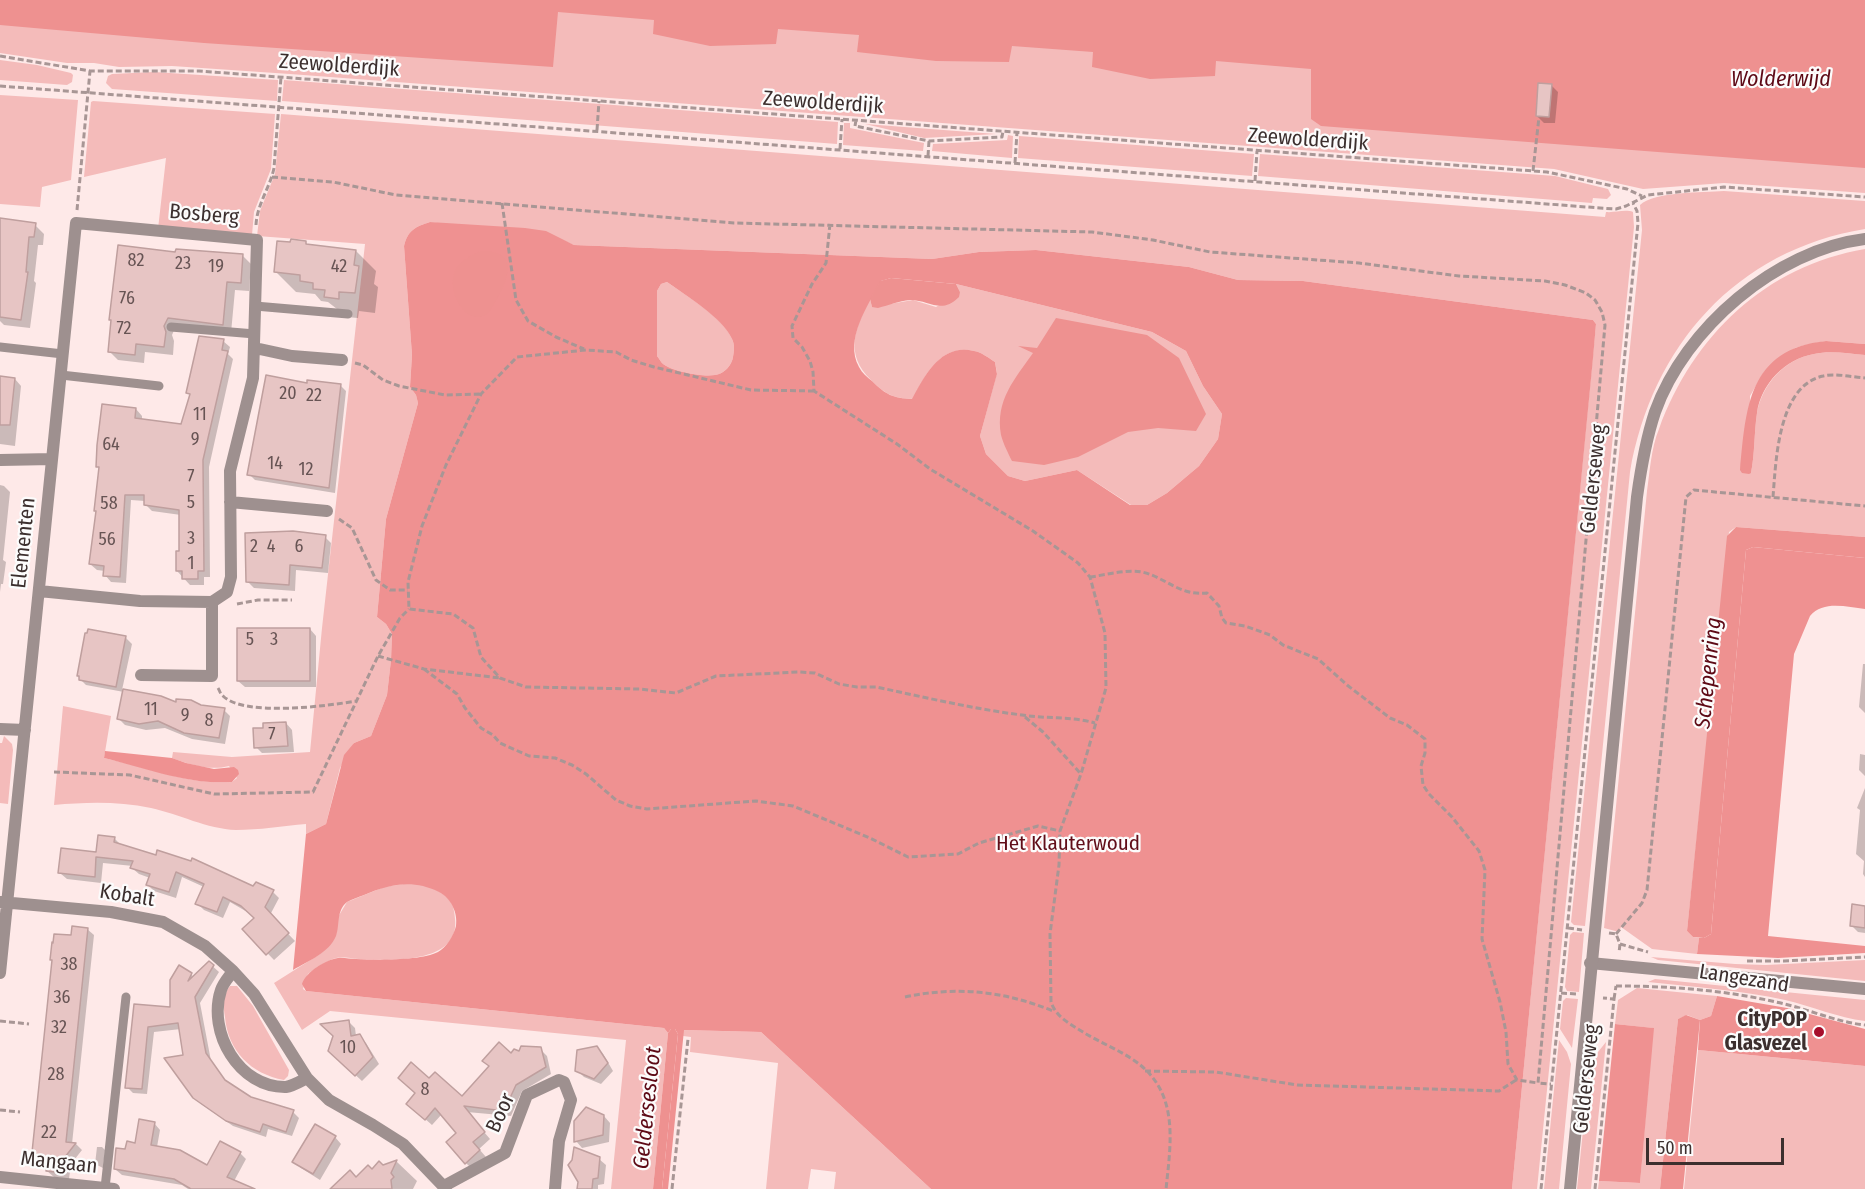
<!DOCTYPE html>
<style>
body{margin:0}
#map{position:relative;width:1865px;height:1189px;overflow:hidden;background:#fee9e8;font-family:"Fira Sans Condensed",sans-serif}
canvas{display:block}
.scale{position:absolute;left:1646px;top:1138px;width:138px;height:27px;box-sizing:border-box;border:3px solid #3c2f2e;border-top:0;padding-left:8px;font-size:18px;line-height:21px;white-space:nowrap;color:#3c2f2e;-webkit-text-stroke:4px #fcfcfc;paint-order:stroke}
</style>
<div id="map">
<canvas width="1865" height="1189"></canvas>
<div class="scale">50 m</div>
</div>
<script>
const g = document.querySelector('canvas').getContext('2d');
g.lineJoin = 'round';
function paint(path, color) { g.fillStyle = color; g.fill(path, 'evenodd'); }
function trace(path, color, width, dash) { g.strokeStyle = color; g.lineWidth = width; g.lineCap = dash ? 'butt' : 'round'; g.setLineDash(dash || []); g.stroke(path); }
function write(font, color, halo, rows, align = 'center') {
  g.font = font + ' "Fira Sans Condensed",sans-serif'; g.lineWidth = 4.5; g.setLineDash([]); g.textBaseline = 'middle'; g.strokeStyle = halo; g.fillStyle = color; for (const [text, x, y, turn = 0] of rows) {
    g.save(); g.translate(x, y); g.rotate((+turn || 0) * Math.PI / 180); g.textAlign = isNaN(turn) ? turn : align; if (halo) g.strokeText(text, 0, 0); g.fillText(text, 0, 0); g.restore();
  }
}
paint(new Path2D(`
 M0,0H1865V193L1724,183L1643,189L1554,169L290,74L172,66L119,67L94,63H67L0,53Z
 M0,60L37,65L71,73L73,75L72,82L67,85L0,80Z
 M154,72L278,80L277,101L112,89L106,83L108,76L112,74Z
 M284,80L838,122L837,144L282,101Z
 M0,95L78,100L71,180L42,187L40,207L0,204Z
 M93,101L275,114L271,169L254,212L252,235L158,229L166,158L84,177L91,102Z
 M281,114L1605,217L1606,212C1614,213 1625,209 1633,212L1634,227L1537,1189H1512L1596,324L1593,320L1303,281L1238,280L1189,267L1036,250L979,252L932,259L574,245L560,239L430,222C415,227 408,230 404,246L412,355L410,387L416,395L418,403L386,519L377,617L386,624L392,634L391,660L387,695L371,736L354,743L340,768L326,824L306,834V824C283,826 259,830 236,830C207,829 179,814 151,808C118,801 86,802 54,805L63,706L111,716L104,758C147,767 188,785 232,782L237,778L229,766C210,771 191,765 172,758L173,752L232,757L310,752L322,628L365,244L257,236L260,211L275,174Z
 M844,123H850V128L924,143L923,151L843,145Z
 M865,124L996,134L924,138Z
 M1008,135L1013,136L1012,158L932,151L933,144L1007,140Z
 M1019,136L1254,154L1252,176L1018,158Z
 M1260,154L1555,176L1608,189L1611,195L1607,199L1593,198L1592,203L1258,176Z
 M1724,191L1865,201V229C1736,250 1652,346 1630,472L1585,926L1574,925L1571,922L1642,230L1640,205C1655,191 1702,193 1724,191Z
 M1865,249V344L1826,341L1805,345L1795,348L1764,372L1750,396L1751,473C1755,453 1754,433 1757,413C1762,384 1785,359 1814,354C1831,350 1849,354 1865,355V537L1736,527L1729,532L1687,931L1693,937L1699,938L1697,954L1652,949L1621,927L1619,932L1604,928L1647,491C1650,471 1651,448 1659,429C1693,336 1765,266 1865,249Z
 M667,282C685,295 724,318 732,339C735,345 734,351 733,357C732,365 724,374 715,375C703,377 672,372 662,363C660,361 659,358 657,356V291L661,284Z
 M956,284L1152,332L1186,351L1203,386L1222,414L1218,439L1199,466L1167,493L1147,505H1131L1077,470L1025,481L1008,476L986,454L980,436L997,373L995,362C989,358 981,352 974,351C941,344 925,374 913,399C893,398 886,395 871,380C845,355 854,329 870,299L872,307L913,300L936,307L960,292Z
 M4,736L12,744L13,750L8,804L0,803V743H2Z
 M410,883C422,885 435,887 444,895C453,901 454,909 455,919C460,965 389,960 359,959C352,959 343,956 336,958C326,961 315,968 308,974L303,989L306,991L664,1028L668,1033L653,1189H611L626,1040L330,1011L302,1030L274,983L320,954L336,935L338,917L347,902L384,887Z
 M1573,932L1584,933L1579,992L1567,991L1565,987L1570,935Z
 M1651,957L1735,964L1766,965L1865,960V981L1658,960Z
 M1655,979L1865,1000V1021C1838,1018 1812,1006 1785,1000C1740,990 1694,987 1648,982Z
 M230,986H237L253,1006L289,1070L288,1076L284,1080C251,1074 228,1051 225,1017C223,1005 222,996 230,986Z
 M1637,988L1717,996L1711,1016L1700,1020L1687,1015L1678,1019L1660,1189H1598L1599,1181L1640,1183L1653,1028L1615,1024L1618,1000Z
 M1566,998L1578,999L1572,1048L1560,1029L1563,1001Z
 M683,1030L761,1032L931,1189H834L836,1172L811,1169L808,1189H766L778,1063L690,1052L691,1037L683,1036Z
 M1559,1040L1567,1052L1571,1064L1559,1189H1544Z
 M1606,1042L1591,1189H1577L1590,1062Z
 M1698,1050L1865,1066V1189H1684Z`), '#f4bbba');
paint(new Path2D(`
 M430,222L525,228L546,231L574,245L932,259L979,252L1036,250L1189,267L1238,280L1303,281L1593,320L1596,324L1593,358L1512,1189H931L761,1032L684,1030L668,1189H662L678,1034L675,1029H671L668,1033L664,1028L306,991L302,984C306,972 325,960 338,958C343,957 350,959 356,959C375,960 421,961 438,952C446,948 454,935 456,926C458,913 451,898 439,892C413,879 390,884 364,895C359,897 352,899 347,902C336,911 340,925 336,936C329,953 308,961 293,970L306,834L326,824L344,755L354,743L371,736L387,695L391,660L392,634L386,624L377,617L386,519L418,403L416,395L410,387L412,355L404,246C408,230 415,227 430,222ZM891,278L956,284L1152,332L1186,351L1203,386L1222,414L1218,439L1199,466L1167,493L1147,505H1130L1077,470L1025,481L1008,476L986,454L980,436L997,374L995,362C989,358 981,352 974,351C941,343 925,375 912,399C893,398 886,395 872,381C867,377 862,373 859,367C844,340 868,305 881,281ZM667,282C685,295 723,318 732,339C735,345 734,351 733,357C732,365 724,374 715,375C703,377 672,372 662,363C660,361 659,358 657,356V291L661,284Z
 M1753,547L1865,558V609C1847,607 1823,600 1810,616L1794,654L1768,936L1865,946V953L1778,958L1697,954L1699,938H1704L1711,934L1746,550Z
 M105,751L172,758L186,763L214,769L234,767L238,770L239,774L232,782C188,785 146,768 104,758Z
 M1717,996L1787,1008L1865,1029V1066L1698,1050L1700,1020L1711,1016Z
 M1615,1024L1654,1028L1640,1183L1599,1181Z`), '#ef9191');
paint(new Path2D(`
 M0,0H1865V168L1321,126L1311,119V69L1216,61L1215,76L1150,79L1092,67L1093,52L1012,46L1009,62L936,61L857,52L859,35L778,29L776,44L710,46L653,34L654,20L558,12L553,67L204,43L0,25Z
 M481,251C520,250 508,281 495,302C492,307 489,314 483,316C480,318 474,317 470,315C455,306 447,281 458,266C464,259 473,254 481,251Z
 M891,278L956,284L960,292L959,297C941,315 930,300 910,300C899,301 889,305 878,308L872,307L870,299L880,281Z
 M1056,318L1147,335L1179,358L1206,414L1196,431L1158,428L1128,432L1078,457L1044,465L1012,461C1008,453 1003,443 1001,435C995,400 1015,379 1033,353L1018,346L1037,348Z
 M1826,341L1865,344V355C1849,354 1831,350 1814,354C1785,359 1761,384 1757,413C1754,433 1755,453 1751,473L1749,474L1742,473L1740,470C1746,408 1748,349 1826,341Z
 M1736,527L1865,537V558L1753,547L1746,550L1711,934L1704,938L1693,937L1687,931L1727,536Z
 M1686,1015L1700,1020L1683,1189H1660L1678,1019Z
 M671,1029H675L678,1034L662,1189H653L668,1033Z`), '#ee9190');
paint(new Path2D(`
 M1551,85L1558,92L1555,123H1544L1537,116Z
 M0,219L35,225L44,234L43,245H38L34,281L36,283L30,328L4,325L0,321Z
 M305,242L309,246L356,251L376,271L374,284L378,287L375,313L359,311L358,318L346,317L337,309L328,302L321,301L315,294L296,292L276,272Z
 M177,254L242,255L251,264L249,291L235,290L231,333L176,326L172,335L174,341L173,355L145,352L144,363L118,360L109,351Z
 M223,341L230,347L228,354L233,359L209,467L210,577H204V585H190L177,571L181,552V515L152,511L146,505L145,501L131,500L126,583L111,582L105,575V571L97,570L90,564L97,512L100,469L98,466L136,409L142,416V420L182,425L191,395L188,393Z
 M0,378L15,379L21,386L15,446L0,444Z
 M308,385H340L346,391L335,493L255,480L249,474Z
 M0,485L4,486L10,492L3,560L6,562L3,584H1L0,592Z
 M325,537L331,543L328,573L296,570L295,591L254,588L247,581Z
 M310,629L316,636V687H245L238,681Z
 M126,638L132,644L122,690L160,697L177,704L224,710L230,716L225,744L192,739L165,728L146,730L125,725L119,719L124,692L86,685L80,679Z
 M1863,664H1865V713L1859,707Z
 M286,723L292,730L294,752L262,753L256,747Z
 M1860,754L1865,755V776L1859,770Z
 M1865,788V877L1863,874L1864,861L1856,854L1860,810L1857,808Z
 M114,838L121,845L254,888L273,892L279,898L270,915L295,941L274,960L244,929L255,918L249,913L230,902L223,918L204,910L197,903L204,887L182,877L176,898L154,891L148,885L150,878L139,874L132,868L133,866L103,863L101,883L67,879L60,873L97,854Z
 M1865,907V933L1858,932L1851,925Z
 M87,929L94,935L72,1144H76L82,1150L71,1164L69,1179L54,1177L47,1171L48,1168L39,1167L33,1161L73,937Z
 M209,963L219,972L200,1003L211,1061L227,1083L250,1099L293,1112L299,1118L292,1136L268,1129L266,1137L233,1126L201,1104L194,1097L184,1056L181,1029L154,1032L147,1094L133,1093L127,1087L135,1005L172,1009L191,974L194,978Z
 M349,1022L355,1028L356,1036H359L366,1043L379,1064L362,1081L337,1058Z
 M597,1048L603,1054L613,1071L601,1084L584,1077L577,1070Z
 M540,1049L547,1056L551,1074L522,1091L511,1116L467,1112L490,1139L479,1149L486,1157L472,1169L466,1163L459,1133L442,1114L432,1125L415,1110L429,1080L462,1098L511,1055Z
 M604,1116L610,1123L609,1142L582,1148L576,1141Z
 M154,1123L160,1130L157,1147L208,1167L240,1153L246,1159L233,1183L243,1189H188L182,1185L122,1175L115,1169L126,1150L136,1145Z
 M335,1137L341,1144L320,1180L301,1168L294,1162Z
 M97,1147H102L105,1150L103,1168L95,1164Z
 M599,1159L606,1165L604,1184L598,1185V1189H579Z
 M397,1162L417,1181L413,1189H346L357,1179L372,1171Z`), '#0003');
const building = new Path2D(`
 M1538,83L1552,84L1549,117L1536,116Z
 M0,218L36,223L34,237H29L26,272H28L21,320L0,317Z
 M291,239L306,241V244L356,250L354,265L359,266L355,293L339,292V299L324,297L325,290L313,289V283L300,281V275L274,272L277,241L290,242Z
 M118,245L175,252L176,249L243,254L241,283L227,282L223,325L168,318L164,326L166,332L164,347L136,344L135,355L108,352L111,320H109Z
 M199,336L224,339L222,350L228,351L203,460L204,571H198V579H182V571H176V551H179V510L144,505V495H125L120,577L103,576L104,566L89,564L96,511H94L99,467H96L97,445L102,404L136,408L135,418L181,424L190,394L186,393Z
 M266,375L307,383V380L341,384L329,488L247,475Z
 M0,376L15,378L10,425H0Z
 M293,531L326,535L322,568L290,565L289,585L246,582L245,533Z
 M237,628H310V681H237Z
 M88,629L126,636L116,687L79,680V676H77L85,633H87Z
 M123,689L161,696L176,702V699L191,700L201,705L225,708L219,738L184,733L158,721L139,724L117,719Z
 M286,722L288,746L254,748L253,728H263V723Z
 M98,835L115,837L114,842L156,855L157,850L191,861L192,858L253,886L256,882L274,890L265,907L289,933L266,955L242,929L254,918L241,906L223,897L217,912L195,904L204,884L176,872L169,892L146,885L150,874L130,868L133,861L96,857L95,877L58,873L61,848L96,852Z
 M1852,904L1865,906V928L1850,926Z
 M72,926L88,928L66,1142L76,1143L65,1157L63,1173L46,1171L47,1163L31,1162L52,960H50L52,942L53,943L54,934L71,935Z
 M209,961L214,965L195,997L206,1053L225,1080L251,1097L294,1110L286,1132L263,1124L260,1132L226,1121L193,1098L164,1058L183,1055L178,1023L148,1027L142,1089L125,1088L134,1004L170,1007V980L179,965L192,973L188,981Z
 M349,1020L351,1036L360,1034L373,1057L355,1076L328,1051L333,1036L320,1024Z
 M499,1042L511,1053L514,1049L519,1051L521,1046L541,1047L546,1067L516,1085L504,1111L464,1106L485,1132L473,1142L480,1150L465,1164L446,1142L456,1133L435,1108L425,1120L406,1104L415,1093L398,1078L411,1062L429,1078L435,1072L462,1096L489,1066L482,1061Z
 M597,1046L608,1063L594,1079L575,1071L577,1050Z
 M586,1107L604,1115L603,1135L574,1142V1121Z
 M139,1119L155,1122L151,1145L180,1150L207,1165L220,1141L241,1152L227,1177L255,1189H191L174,1179L114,1169L116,1148L125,1149L127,1141L135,1143Z
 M315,1124L336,1136L313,1174L292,1162Z
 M574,1147L600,1157L598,1178L593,1179L592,1189H577L578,1182L568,1165L572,1160Z
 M397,1160L391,1173L394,1177L391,1180L392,1189H330L350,1170L356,1177L368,1165L372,1169L379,1161L383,1165Z`);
paint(building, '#e7c5c4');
trace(building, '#bf9f9e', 1.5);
trace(new Path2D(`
 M0,56L90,71H199L1547,172L1627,189L1642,196
 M0,86L1600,208L1616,209L1626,206L1648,195L1724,187L1865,197
 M856,120L855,126L929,141L1002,137L1003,131
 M597,130L599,101
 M840,149L842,119
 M928,156L929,141
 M1015,163L1017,132
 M1533,171L1539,117
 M272,177L333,182L396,195L734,223L1092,232L1153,240L1210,252L1359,263L1459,276L1545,281L1565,285L1586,293L1595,300L1602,312L1605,325L1538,1083L1551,1084
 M1255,181L1257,151
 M502,203L516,300L528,321L556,337L584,349
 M77,210L90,71
 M830,224L826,263L812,284L792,326L793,338L802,347L810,361L813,372L814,391L897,444L930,469L1033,531L1078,563L1090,577L1105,633L1106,688L1081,774L1060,831L1059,865L1050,934L1051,1002C1056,1017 1070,1024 1083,1032C1099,1042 1117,1049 1132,1059C1180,1090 1171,1141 1166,1189
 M256,225C257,204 270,188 274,168L281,77
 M355,363L363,365L383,380L399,386L445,395L481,394
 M814,391L751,390L654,367L631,360L616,352L586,350L517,357L481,394L446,465L422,526L408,582L409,609L453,614L473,628L481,657L500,678L526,687L640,689L676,693L716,676L799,672L815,673L839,684L857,687H876C924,697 973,709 1022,715C1047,719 1070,716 1095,723
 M1773,497C1776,460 1778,386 1823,376C1835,373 1852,377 1865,378
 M339,519L352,528L376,580L390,590H408
 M1090,577C1106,575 1126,569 1142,572C1167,578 1179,596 1207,593L1219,606L1222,618L1226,623L1245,626L1270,635L1283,645L1318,659L1347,685L1390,718L1407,725L1425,739V753L1421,766L1423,785L1429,794L1452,817L1479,851L1485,870L1482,939L1500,1002L1506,1032L1508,1064L1517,1080L1538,1083
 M237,604L258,600H292
 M378,656L424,669L500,678
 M424,669L457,694L465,708L481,728L493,735L500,743L529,756L555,758L572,765L586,774L616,800L630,806L647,809L756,801L793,806L870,838L908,857L958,854L979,843L1038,826L1060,831
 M218,688C220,691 220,694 223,696C244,717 328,706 356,701
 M1025,717L1043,732L1081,774
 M54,772L130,775L214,794L313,792L378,656L400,618L409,609
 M1568,928L1582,930
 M1609,933L1616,934L1620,944L1619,953
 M1616,934L1642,903L1647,890L1686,497L1694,490L1865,506
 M1620,944L1648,952
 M1747,961H1784L1865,957
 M1616,986C1669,986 1724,990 1776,1002C1806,1008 1835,1022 1865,1025
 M1561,993L1576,994
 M905,997C957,986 1004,991 1053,1011
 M1614,999L1616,986
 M0,1021L29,1024
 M1145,1071L1216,1072L1297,1085L1499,1091L1516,1080
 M0,1110L20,1112
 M672,1189L688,1039
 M1541,1189L1638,223L1637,211L1633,203
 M1595,1189L1614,999L1603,998`), '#a89695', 3, [6, 3]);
trace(new Path2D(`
 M255,306L348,314
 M171,327L255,334
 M0,347L63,354
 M61,375L159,386
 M105,1188L126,997`), '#9e908f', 9);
trace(new Path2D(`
 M255,348L292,356L342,360
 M0,460L52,459
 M230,502L327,511
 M141,675L212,676V602
 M0,729L25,730
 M1,902L111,912L163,922L205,946L233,971L254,994L307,1078L329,1100L373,1125L403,1144L446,1189
 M1590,963L1865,989
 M233,971C229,977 223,983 221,990C207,1032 239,1088 286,1087C293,1086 301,1081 307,1078
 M0,973L76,223L257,240L253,378L230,471L231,577L227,592L212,602L140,601L39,591
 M0,1177L114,1189
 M444,1186L505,1153L527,1095L559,1080L564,1082L571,1100L559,1141L555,1189`), '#9e908f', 12);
trace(new Path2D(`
 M1570,1189L1637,497C1641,468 1646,439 1655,412C1685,328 1776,250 1865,239`), '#9e908f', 12);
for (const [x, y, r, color] of [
 [1819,1032,6,"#a70e2b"]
]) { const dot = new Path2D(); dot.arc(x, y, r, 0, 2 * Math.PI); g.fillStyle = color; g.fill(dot); trace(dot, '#fcfcfc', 2); }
write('18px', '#675454', null, [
 ["82",136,261],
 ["23",183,264],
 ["19",216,267],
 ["42",339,267],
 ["76",127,299],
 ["72",124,329],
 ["20",288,394],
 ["22",314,396],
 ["11",200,415],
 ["9",195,440],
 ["64",111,445],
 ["14",275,464],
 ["12",306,470],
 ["7",191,477],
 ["5",191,503],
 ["58",109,504],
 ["3",191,539],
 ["56",107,540],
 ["2",254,547],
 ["4",271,547],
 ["6",299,547],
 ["1",191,564],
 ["5",250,640],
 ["3",274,640],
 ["11",151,710],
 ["9",185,716],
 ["8",209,721],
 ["7",272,735],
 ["38",69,965],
 ["36",62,998],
 ["32",59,1028],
 ["10",348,1048],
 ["28",56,1075],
 ["8",425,1090],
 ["22",49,1133]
]);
write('21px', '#3c2f2e', '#fcfcfc', [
 ["Zeewolderdijk",339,66,4],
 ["Zeewolderdijk",823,103,4],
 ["Zeewolderdijk",1308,140,4],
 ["Bosberg",204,215,5],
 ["Gelderseweg",1594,479,-84],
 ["Elementen",24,543,-84],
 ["Kobalt",127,896,9],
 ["Langezand",1744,979,9],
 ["Gelderseweg",1587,1079,-84],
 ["Boor",501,1113,-66],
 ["Mangaan",59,1163,6]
]);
write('21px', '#610e19', '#fcfcfc', [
 ["Het Klauterwoud",1068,844]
]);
write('bold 21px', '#3c2f2e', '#fcfcfc', [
 ["CityPOP",1807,1020],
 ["Glasvezel",1807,1044]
], 'right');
write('italic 22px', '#5e0a16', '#fcfcfc', [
 ["Wolderwijd",1781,80],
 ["Schepenring",1709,673,-84],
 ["Geldersesloot",648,1108,-84]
]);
</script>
